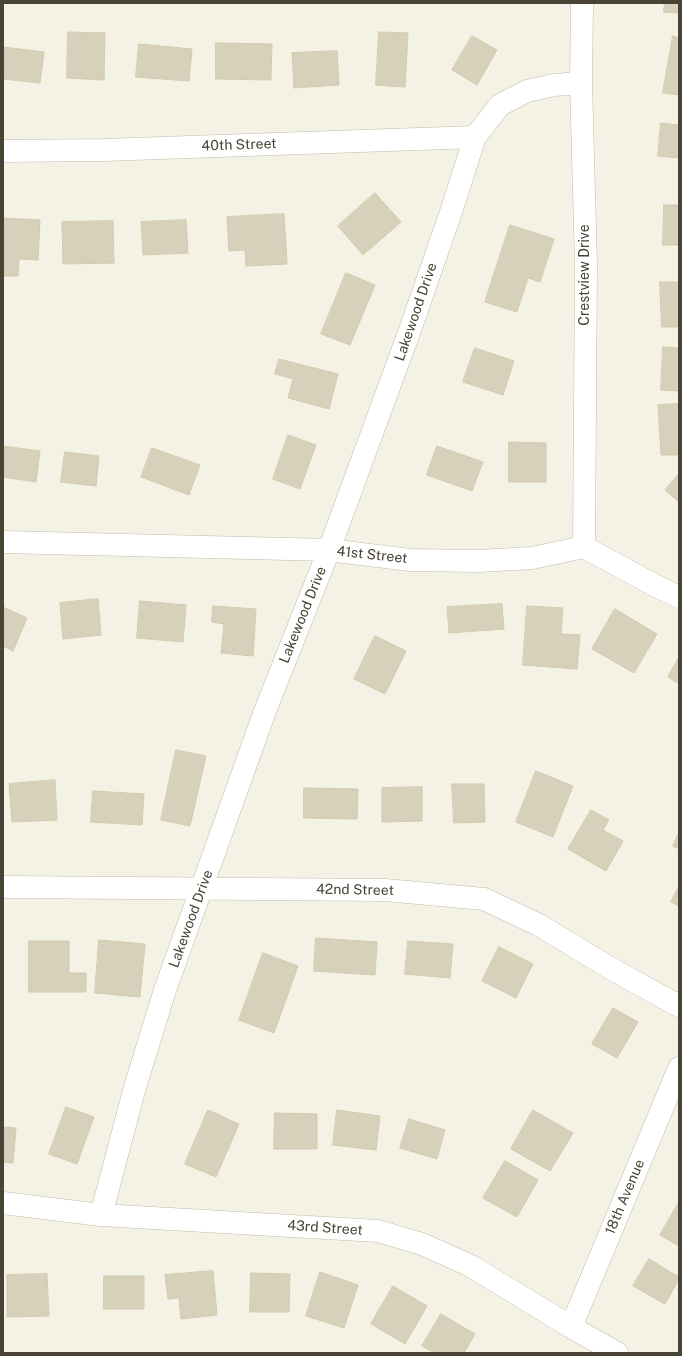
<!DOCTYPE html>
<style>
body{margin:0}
#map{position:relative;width:682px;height:1356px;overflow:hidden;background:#f4f2e5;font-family:"Public Sans",sans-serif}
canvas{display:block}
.frame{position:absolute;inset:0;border:4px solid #484334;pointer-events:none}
</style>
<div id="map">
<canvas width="682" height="1356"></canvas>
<div class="frame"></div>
</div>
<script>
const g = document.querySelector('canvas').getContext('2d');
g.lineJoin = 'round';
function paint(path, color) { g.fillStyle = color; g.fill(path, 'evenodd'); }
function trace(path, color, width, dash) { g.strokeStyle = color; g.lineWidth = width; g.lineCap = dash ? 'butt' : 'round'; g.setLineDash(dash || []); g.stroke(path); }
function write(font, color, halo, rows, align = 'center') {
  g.font = font + ' "Public Sans",sans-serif'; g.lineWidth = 3; g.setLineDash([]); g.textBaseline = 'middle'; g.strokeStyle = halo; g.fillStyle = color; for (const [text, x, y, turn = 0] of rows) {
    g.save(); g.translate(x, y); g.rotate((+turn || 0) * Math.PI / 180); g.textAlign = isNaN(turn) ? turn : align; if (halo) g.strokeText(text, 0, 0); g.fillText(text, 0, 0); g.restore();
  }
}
const building = new Path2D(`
 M665,3H679V13L664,12Z
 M68,32L105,33L104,80L67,78Z
 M379,32L408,33L405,87L376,85Z
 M472,36L497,50L477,85L452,70Z
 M673,36L679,38V95L663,93Z
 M216,43L272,44L271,80L216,79Z
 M139,44L192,49L189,81L136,77Z
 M3,47L44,52L40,83L3,79Z
 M337,51L339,85L294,88L292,53Z
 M661,123L679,125V158L658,156Z
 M375,193L401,222L363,255L338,226Z
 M664,205H679V245H663Z
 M284,214L287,264L246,266L245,250L229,251L227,217Z
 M3,218L40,220L38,260L19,259L18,276H3Z
 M186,220L188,253L143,255L141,222Z
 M113,221L114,263L63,264L62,222Z
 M510,225L554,239L540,282L528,278L517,312L485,302Z
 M346,273L375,285L350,345L321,334Z
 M660,282H679V327H662Z
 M663,347L679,348V391L661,390Z
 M475,348L514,361L503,395L463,382Z
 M279,359L338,374L329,409L288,398L293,379L275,374Z
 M679,404V455H661L658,405Z
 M288,435L316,445L300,489L273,479Z
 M509,442L546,443V482H509Z
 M3,446L40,451L36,482L3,477Z
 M437,446L483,462L472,491L427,475Z
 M152,448L200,465L189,495L141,477Z
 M65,452L99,456L96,486L61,482Z
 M679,474V502L665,490Z
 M98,599L101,635L63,639L60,603Z
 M140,601L186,605L183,642L137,638Z
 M502,604L504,629L449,633L447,607Z
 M213,606L256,609L253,656L221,653L224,624L212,622Z
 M527,606L563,608L561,634L580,635L577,669L523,665Z
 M3,607L27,618L13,651L3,646Z
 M615,609L657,634L634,673L592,649Z
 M375,636L406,651L385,694L354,679Z
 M679,657V684L668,677Z
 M176,750L206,756L190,826L161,820Z
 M536,771L573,786L553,837L516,822Z
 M55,780L57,820L12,822L9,784Z
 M452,784H484L485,822L454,823Z
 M422,787V821L382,822V788Z
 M304,788L358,789L357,819L304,818Z
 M93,791L144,794L142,825L91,822Z
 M591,810L609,820L603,830L623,841L606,871L568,849Z
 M679,832V849L673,846Z
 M679,886V906L671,902Z
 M316,938L377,942L375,975L314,971Z
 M99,940L145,944L140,997L95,993Z
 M29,941H69V973H86V992H29Z
 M408,941L453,944L450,978L405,974Z
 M499,947L533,964L516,998L482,981Z
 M263,953L298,966L274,1033L239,1020Z
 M613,1008L638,1022L617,1058L592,1044Z
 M66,1107L94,1117L77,1164L49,1154Z
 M208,1110L239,1124L216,1177L185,1164Z
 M337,1110L380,1116L376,1150L333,1145Z
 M533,1110L573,1133L550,1171L511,1149Z
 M275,1113L317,1114V1149H274Z
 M409,1119L445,1130L437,1159L400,1148Z
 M3,1127L16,1128L13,1163L3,1162Z
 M505,1161L538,1180L517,1217L483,1198Z
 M679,1202V1246L660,1235Z
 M649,1259L679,1277V1279L665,1304L633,1286Z
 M213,1271L217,1315L181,1319L179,1298L168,1299L165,1275Z
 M320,1272L358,1285L344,1328L306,1316Z
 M251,1273L290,1274L289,1312H250Z
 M47,1274L49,1316L7,1317V1275Z
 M104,1276H144V1309H104Z
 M393,1286L427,1306L405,1344L371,1324Z
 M441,1314L475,1334L464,1353H435L422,1346Z`);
paint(building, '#d7d0ba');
trace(building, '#d3caac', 1);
const minor = new Path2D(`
 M582,3L581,83L586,265L584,547
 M3,151L104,150L475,137
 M3,542L329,550L410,560L479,561L532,558L584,547L656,586L679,597
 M3,887L385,890L484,899L539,925L610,968L679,1006
 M3,1203L101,1215L378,1231L422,1244L471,1266L571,1327L617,1353
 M101,1215L135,1087L165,990L265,711L329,550L410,330L451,212L475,137L500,105L527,91L554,85L581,83
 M571,1327L679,1068`);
trace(minor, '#c1bca7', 23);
trace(minor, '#fff', 22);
write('14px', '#484334', '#fff', [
 ["40th Street",239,145,-2],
 ["Crestview Drive",585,275,-90],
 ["Lakewood Drive",416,312,-71],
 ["41st Street",372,555,6],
 ["Lakewood Drive",303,615,-68],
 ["42nd Street",355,890,1],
 ["Lakewood Drive",191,919,-70],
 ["18th Avenue",625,1197,-67],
 ["43rd Street",325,1228,4]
]);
</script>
